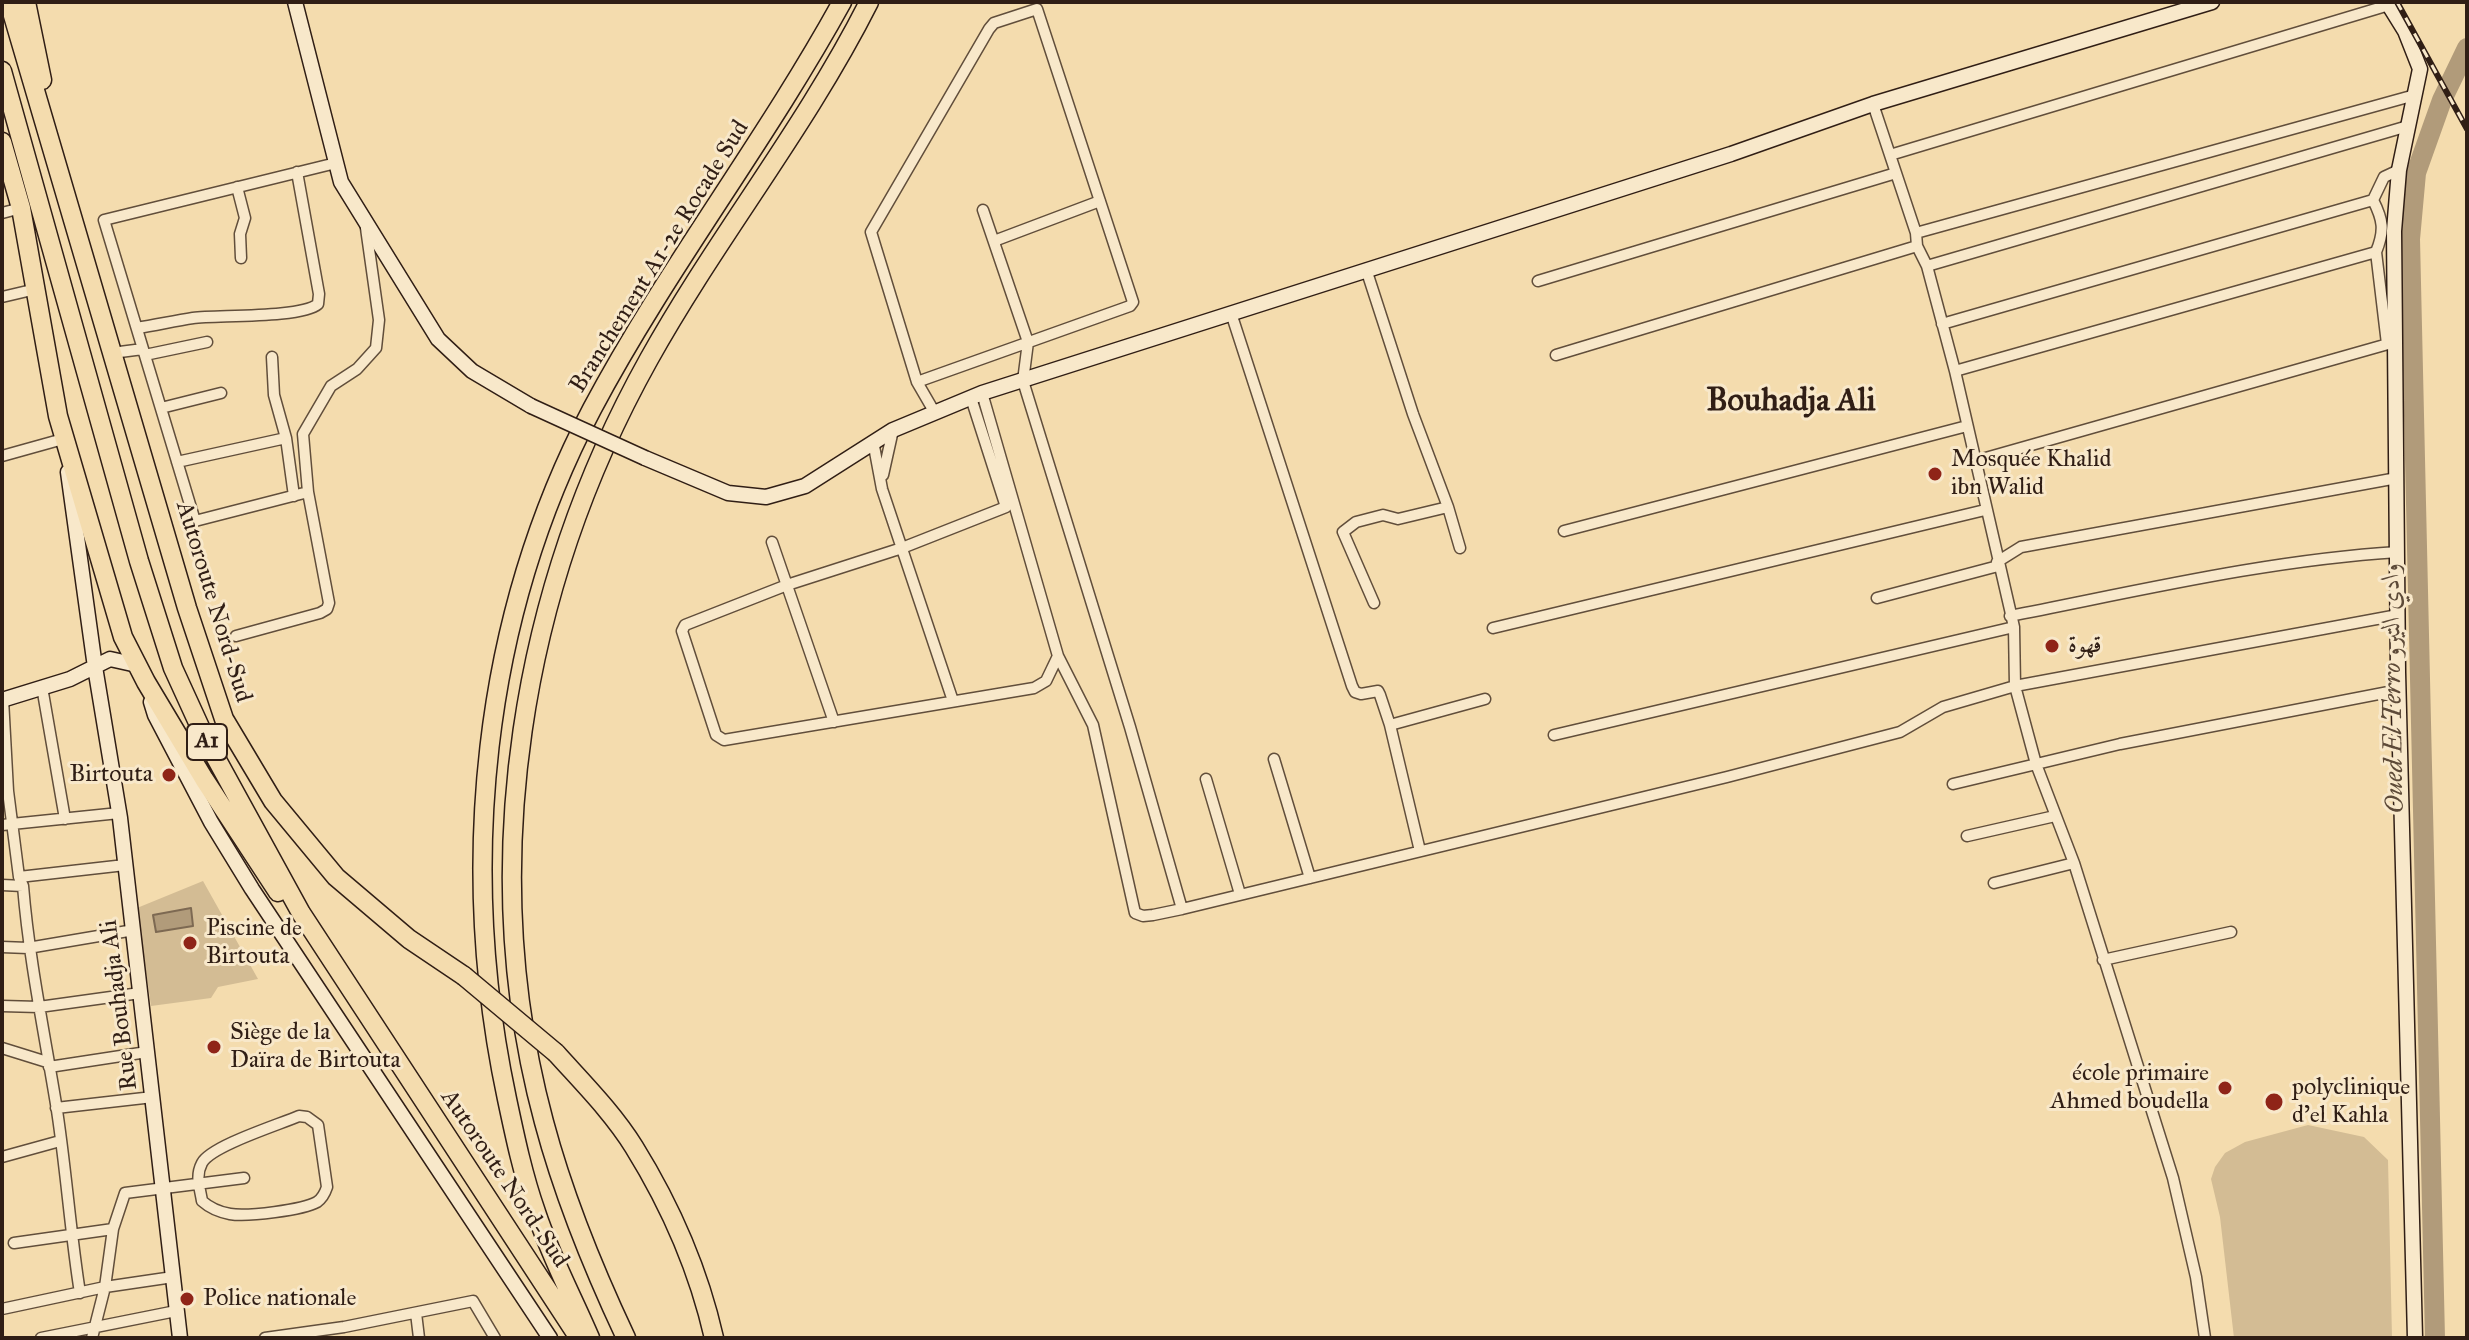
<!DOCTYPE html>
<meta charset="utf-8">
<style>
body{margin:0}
#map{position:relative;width:2469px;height:1340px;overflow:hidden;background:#f4dcae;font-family:"IM FELL Great Primer",serif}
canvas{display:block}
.frame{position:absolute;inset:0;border:4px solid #301e15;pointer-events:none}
</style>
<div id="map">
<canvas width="2469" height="1340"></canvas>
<div class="frame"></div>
</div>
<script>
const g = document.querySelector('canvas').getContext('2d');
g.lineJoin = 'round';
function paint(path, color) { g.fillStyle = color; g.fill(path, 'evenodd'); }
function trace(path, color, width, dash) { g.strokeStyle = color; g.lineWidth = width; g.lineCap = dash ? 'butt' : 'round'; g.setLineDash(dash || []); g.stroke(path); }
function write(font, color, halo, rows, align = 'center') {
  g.font = font + ' "IM FELL Great Primer",Amiri,serif'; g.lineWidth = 6; g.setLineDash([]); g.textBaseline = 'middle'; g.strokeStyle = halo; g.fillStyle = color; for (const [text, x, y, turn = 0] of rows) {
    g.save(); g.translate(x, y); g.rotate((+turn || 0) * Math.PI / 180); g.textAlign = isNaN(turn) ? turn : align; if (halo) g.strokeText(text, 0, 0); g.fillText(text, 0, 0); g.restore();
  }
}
paint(new Path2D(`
 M203,881L258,979L218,987L211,998L151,1006L137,908Z
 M2308,1125L2364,1137L2388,1160L2392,1338H2234L2220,1217L2211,1179L2215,1167L2225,1153L2245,1142Z`), '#d3bc94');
const water = new Path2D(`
 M191,908L193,926L156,932L153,915Z`);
paint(water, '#b19b7a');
trace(water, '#7d6952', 2);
trace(new Path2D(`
 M2435,1338L2410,239L2416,173L2442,100L2467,48`), '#b19b7a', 20);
const street = new Path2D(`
 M1873,104L1916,233L1917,246L1927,266L1955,371L2014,627L2015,686L2036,764L2074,863L2173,1178L2196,1277L2205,1338
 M1890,155L2389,5
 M237,187L245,218L240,234L241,258
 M983,210L1028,342L1023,381L1130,727L1182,909
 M2,213L21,208
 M1916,233L2415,95
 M994,241L1100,201
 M2376,252L2387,344
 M1927,266L2408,126
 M1366,269L1413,414L1448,507L1460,548
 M1538,281L1896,173
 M2,297L36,289
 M1231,313L1352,686L1355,692L1361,694L1378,691L1380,695L1390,725L1420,851
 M1942,324L2373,200
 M137,328C156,325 174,321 193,318C219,315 302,318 318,304L319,294L297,172
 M112,353L143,349
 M145,355L207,342
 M1556,355L1917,246
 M272,357L274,395L286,438L294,496
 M1955,371L2376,252C2385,230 2383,220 2373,200L2384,177L2399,170
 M917,382L1130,306L1133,302L1037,9L994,23L989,29L871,232L917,382L935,413
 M982,393L1058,656L1093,725L1135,913L1143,916L1153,915L1182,909L1727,777L1900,732L1943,707L2015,686L2398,615
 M971,398L1006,507L902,548L787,585L685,625L682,631L716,735L724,740L1034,688L1046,681L1058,656
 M161,408L221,393
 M873,441L882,489L953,701
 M2,456L63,439
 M1975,461L2395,342
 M177,462L286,438
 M883,475L893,430
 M308,492L195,521L104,220L336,163
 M1564,531L1967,426
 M772,542L834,722
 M1997,562L2021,547L2397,478
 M1877,598L1998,566
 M1374,603L1343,532L1356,522L1383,515L1398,519L1448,507
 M2010,616C2138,591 2268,560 2398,552
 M1493,628L1985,510
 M236,636L320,613L327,609L329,603L308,492L303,434L331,386L357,369L376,348L379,320L366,228
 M42,687L65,819
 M3,699L8,791L19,877L23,886C29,959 44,1031 56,1104C66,1167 70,1230 80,1293
 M1390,725L1485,699
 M1554,735L2014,627
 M1274,759L1310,878
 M1206,779L1240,894
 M1953,784L2120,744L2399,690
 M2,825L119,813
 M1967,836L2055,816
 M19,877L125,865
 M1994,883L2074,863
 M2,885L23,886
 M2,947L28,948L134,930
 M2103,960L2231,932
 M2,1006L39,1007L140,993
 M2,1048L47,1062
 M49,1067L147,1052
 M56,1108L153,1097
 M299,1116L307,1117L318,1125L327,1187C325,1193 323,1198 317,1202C303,1210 247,1217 230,1214C219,1212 211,1209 202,1201C200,1188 195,1176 202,1163C211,1146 278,1125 299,1116Z
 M2,1157L60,1141
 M14,1243L113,1229
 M2,1309L105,1287L173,1277
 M416,1313L419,1338
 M41,1338L176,1311
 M92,1338L105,1287L113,1229L125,1193L244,1178
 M265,1338L344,1327L473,1301L495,1338`);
const secondary = new Path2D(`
 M295,2L341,182L438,339L472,371L531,406
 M2387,2L2405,31L2420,69L2399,170L2394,231L2398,672L2415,1338
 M645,458L728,493L766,497L805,486L893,430L982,393L1731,154L1873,104L2212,2
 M68,472L95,667L120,818L180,1338
 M2,700L70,679L110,659L137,665
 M151,702L155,715L211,822L252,889L550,1338`);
const highway = new Path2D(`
 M9,2L187,608L224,719L273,801L336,877L409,939L464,976
 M26,2L42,80
 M2,71L139,561L173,668L205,738L301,913L579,1338
 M2,142L21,208L58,416L123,637L146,682L204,779L278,892
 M556,1053C583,1083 613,1113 634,1147C670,1205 699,1272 714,1338
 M590,1338C572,1296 550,1255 536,1212C523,1175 515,1137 507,1099C458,869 481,620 592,409C667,268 765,142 842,2
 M626,1338C593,1268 564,1197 544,1122C475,866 521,588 649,359C717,237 806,127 869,2`);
trace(street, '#614e3b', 13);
trace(secondary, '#301e15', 17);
trace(highway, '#301e15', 21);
trace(street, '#f8e8ca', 10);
trace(secondary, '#f8e8ca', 14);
trace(highway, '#f4dcae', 18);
const rail = new Path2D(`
 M2397,2L2467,129`);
trace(rail, '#301e15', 6);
trace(rail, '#f8e8ca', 3, [9]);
const secondaryBridge = new Path2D(`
 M531,406L645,458`);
const highwayBridge = new Path2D(`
 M464,976L556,1053`);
trace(secondaryBridge, '#301e15', 17, []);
trace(highwayBridge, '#301e15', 21, []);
trace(secondaryBridge, '#f8e8ca', 14);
trace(highwayBridge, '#f4dcae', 18);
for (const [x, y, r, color] of [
 [1935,474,8,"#8f2418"],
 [2052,646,8,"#8f2418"],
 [169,775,8,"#8f2418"],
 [190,943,8,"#8f2418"],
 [214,1047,8,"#8f2418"],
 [2225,1088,8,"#8f2418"],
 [2274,1102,10,"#8f2418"],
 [187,1299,8,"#8f2418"]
]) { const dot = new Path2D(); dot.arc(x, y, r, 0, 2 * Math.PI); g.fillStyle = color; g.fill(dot); trace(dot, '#f8e8ca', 3); }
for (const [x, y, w] of [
 [207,742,40]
]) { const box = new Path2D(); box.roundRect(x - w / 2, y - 18, w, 36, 6); g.fillStyle = '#f8e8ca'; g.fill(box); trace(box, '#301e15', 2); }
write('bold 22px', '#301e15', null, [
 ["A1",207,742]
]);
write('24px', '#301e15', '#f8e8ca', [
 ["Branchement A1-2e Rocade Sud",660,257,-58],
 ["Autoroute Nord-Sud",213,602,73],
 ["Rue Bouhadja Ali",120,1005,-97],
 ["Autoroute Nord-Sud",504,1179,56]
]);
write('24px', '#301e15', '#f8e8ca', [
 ["Mosquée Khalid",1951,460],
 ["ibn Walid",1951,488],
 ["قهوة",2068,646],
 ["Birtouta",153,775,"right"],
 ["Piscine de",206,929],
 ["Birtouta",206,957],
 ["Siège de la",230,1033],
 ["Daïra de Birtouta",230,1061],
 ["école primaire",2209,1074,"right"],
 ["Ahmed boudella",2209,1102,"right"],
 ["polyclinique",2292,1088],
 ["d'el Kahla",2292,1116],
 ["Police nationale",203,1299]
], 'left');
write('italic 26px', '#5d4a38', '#f8e8ca', [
 ["Oued El Terro وادي التيرو",2394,688,-91]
]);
write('bold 32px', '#301e15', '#f8e8ca', [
 ["Bouhadja Ali",1791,402]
]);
</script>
